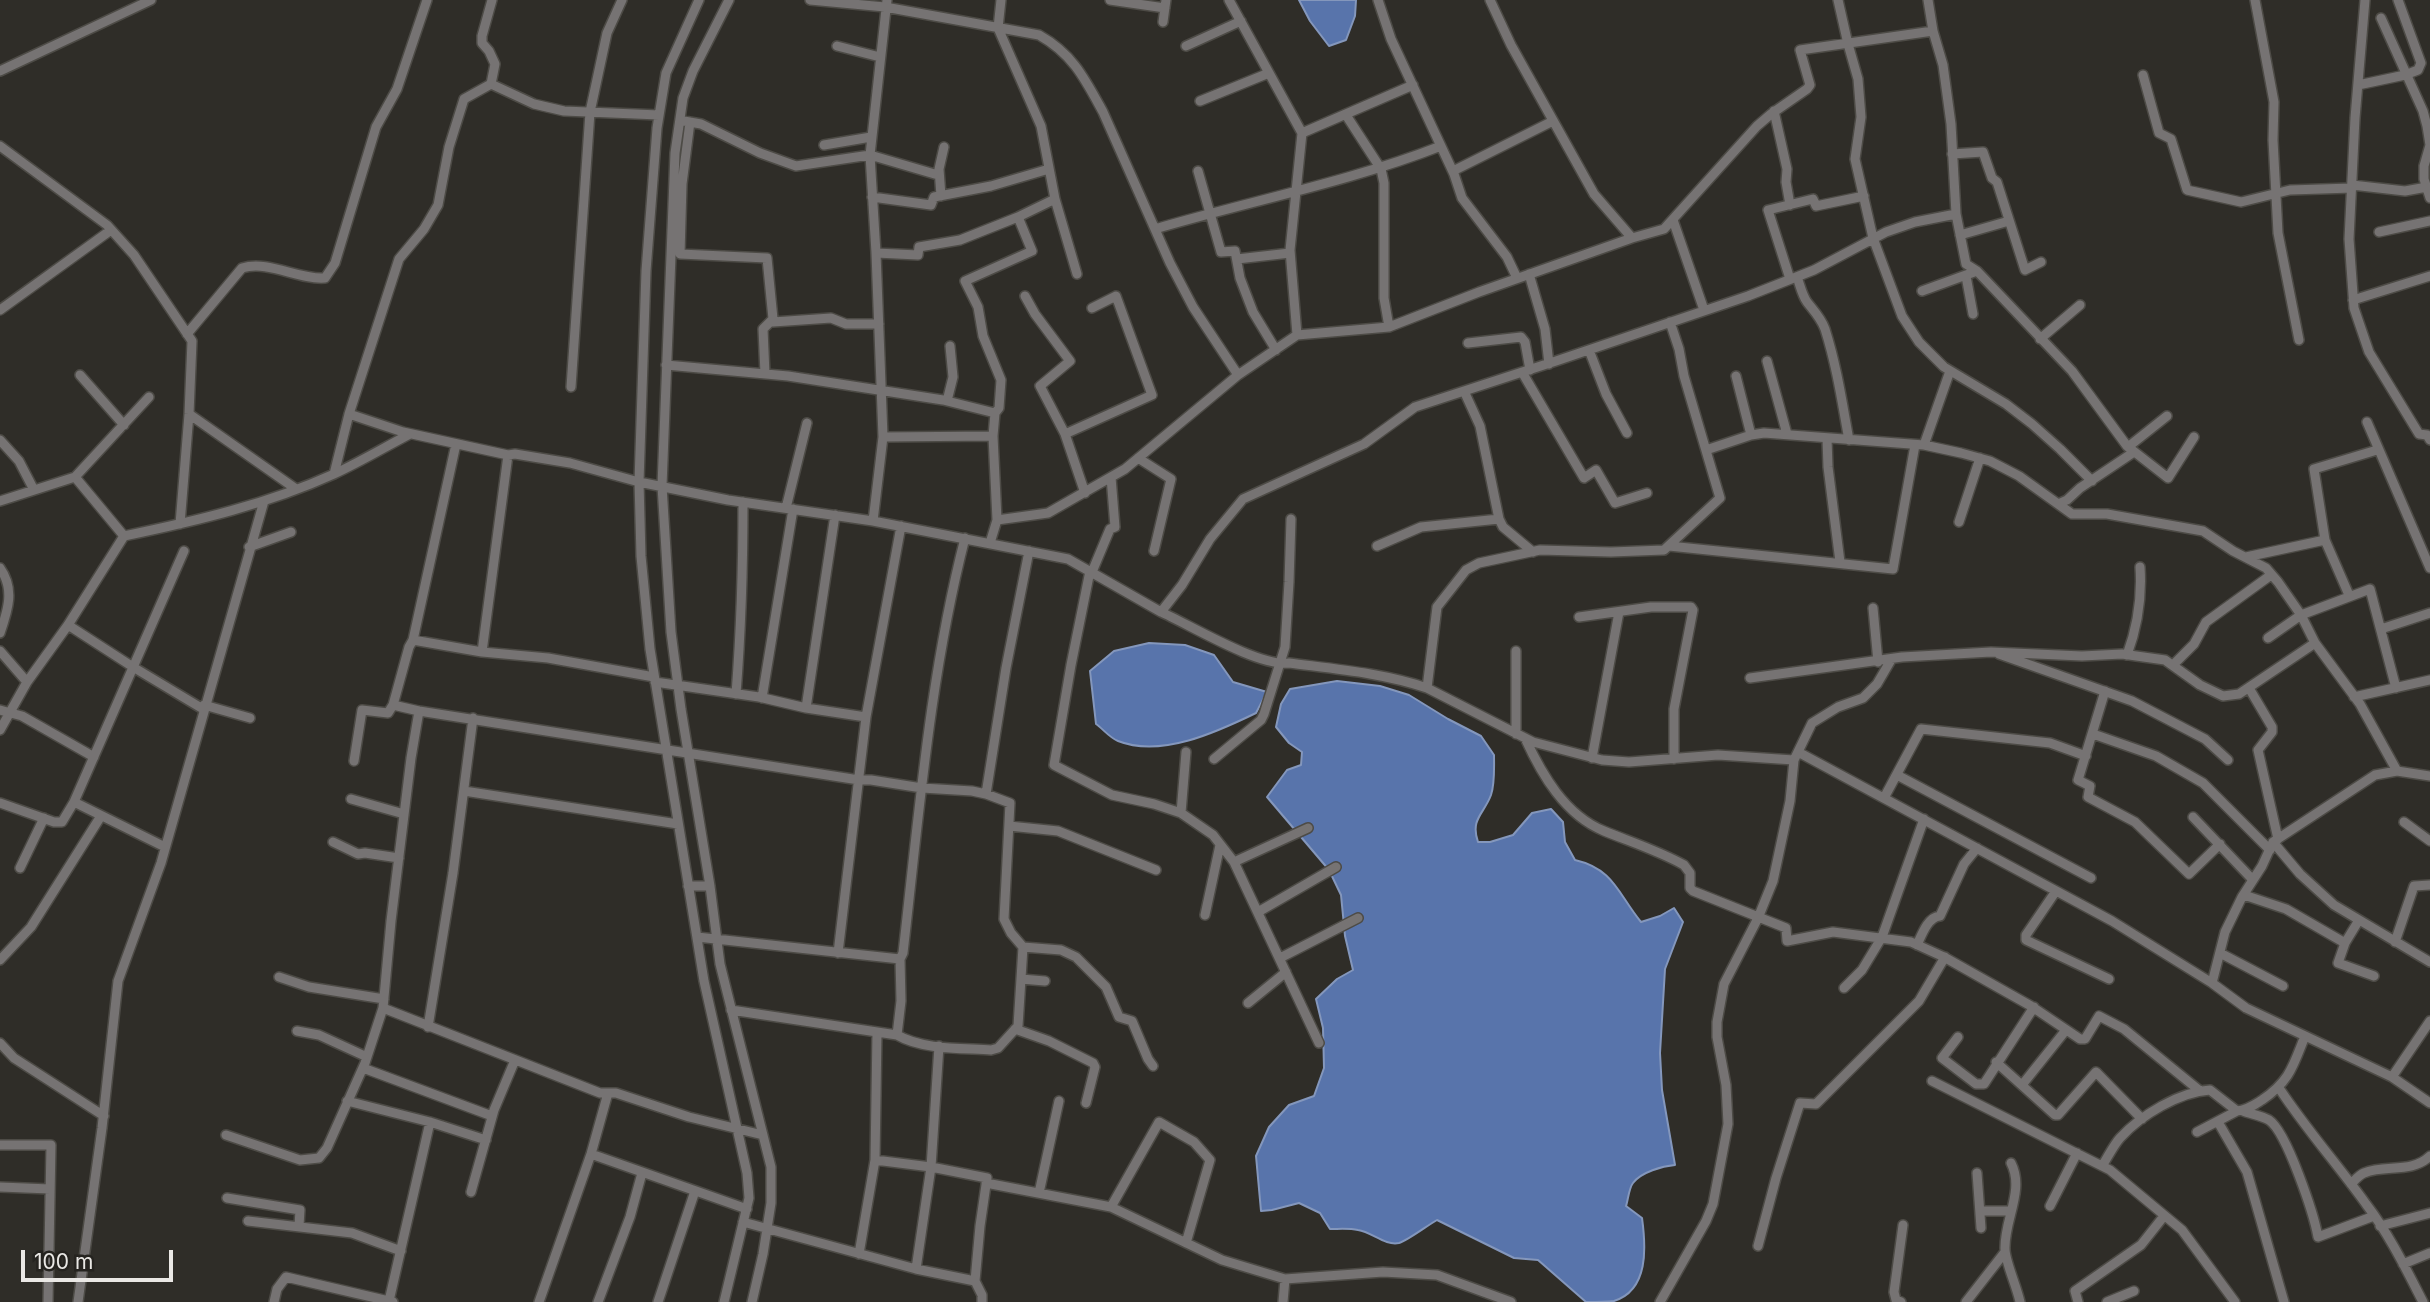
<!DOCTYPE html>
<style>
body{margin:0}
#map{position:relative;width:2430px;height:1302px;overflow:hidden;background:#2f2d28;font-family:Inter,sans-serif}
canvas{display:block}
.scale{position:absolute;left:21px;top:1250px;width:152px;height:32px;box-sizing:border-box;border:4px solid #eae8e5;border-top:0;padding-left:9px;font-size:21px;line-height:24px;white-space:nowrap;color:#eae8e5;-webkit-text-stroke:5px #25231f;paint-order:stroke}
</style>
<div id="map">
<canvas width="2430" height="1302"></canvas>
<div class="scale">100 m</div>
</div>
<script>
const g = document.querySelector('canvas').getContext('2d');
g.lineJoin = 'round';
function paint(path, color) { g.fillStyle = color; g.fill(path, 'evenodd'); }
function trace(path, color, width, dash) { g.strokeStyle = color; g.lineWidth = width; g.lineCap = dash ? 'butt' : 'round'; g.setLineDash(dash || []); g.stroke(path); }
const water = new Path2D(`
 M1299,0H1356L1355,16L1346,40L1329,46L1310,21Z
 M1149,643L1185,645L1214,655L1233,682L1267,692L1256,713C1217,732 1161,758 1118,741C1110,738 1103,729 1096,724L1090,671L1114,651Z
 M1337,681L1380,686L1409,695L1448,719L1481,736L1494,755C1494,767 1495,783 1491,795C1484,814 1470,819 1478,842H1490L1513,835L1532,813L1551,809L1563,822L1565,842L1575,860C1614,869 1618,894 1641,922L1660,916L1674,908L1683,922L1665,969L1660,1053L1662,1090L1675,1165C1663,1166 1641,1172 1633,1183C1629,1188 1628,1200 1626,1206L1642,1218C1646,1247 1649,1290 1614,1301C1606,1302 1594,1302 1586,1302L1538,1260L1514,1258L1437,1220C1428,1225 1407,1241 1399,1243C1385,1246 1372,1232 1358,1230C1349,1228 1339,1229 1330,1229L1320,1213L1299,1203L1272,1210L1261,1211L1256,1156L1269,1127L1289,1105L1314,1096L1324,1068L1323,1028L1316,999L1337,979L1353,970L1345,936L1341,895L1329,870L1267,797L1287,770L1301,765L1302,752L1289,743L1276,727L1281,704L1290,689Z`);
paint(water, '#5874ab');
trace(water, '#8497bc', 2);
const street = new Path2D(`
 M699,0L666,73L657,128L646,271L639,482L641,556L650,649L704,981L747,1173L749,1198L724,1302
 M729,0L693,71L683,98L675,153L662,486L671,632L681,709L710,886L720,964L771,1167V1203L763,1254L752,1302
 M810,0L885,7L1039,35C1073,54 1085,79 1103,112L1170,263L1193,307L1238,375
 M1001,0L998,28L1041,126L1055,199L1077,274
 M1110,0L1165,8
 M1229,0L1302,133L1290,250L1297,335
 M1378,0L1391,39L1454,174L1462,198L1507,257L1517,278
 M1490,0L1511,45L1594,194L1632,238
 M1838,0L1848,44L1858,79L1861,117L1855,159L1873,238L1902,316L1919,342L1944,367L2006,404L2032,424L2060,449L2092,481
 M1928,0L1933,31L1943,65L1951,124L1956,214L1966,264L1977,271L2072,371L2127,446L2168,478L2194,437
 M2255,0L2274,102L2273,140L2278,233L2299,340
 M2365,0L2355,118L2349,239L2354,308L2369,352L2419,434L2427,435L2430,440
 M2381,18L2423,111L2427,126
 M1163,22L1166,0
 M837,46L880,57
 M1186,46L1241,21
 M0,71L151,0
 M2143,75L2159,133L2171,139L2187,190L2241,202L2290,190L2352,188
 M491,84L495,64L489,51L482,43V36L492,0
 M2358,85L2405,75L2418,70L2421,63L2398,0
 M1200,101L1269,73
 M1774,111L1787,169L1786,182L1790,205
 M1346,115L1381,169L1384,183V298L1389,327
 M684,121L701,124L760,153L796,166L870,155L938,175
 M690,122L682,184L680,254L767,258L773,319L763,329L765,374
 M2430,125L2427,126L2430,145L2424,166V179L2430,198
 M1302,133L1413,85
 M824,145L871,137
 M0,146L107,225L134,255L192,341L189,414L180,524
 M1952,154L1983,152L1992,178L1997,182L2025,270L2041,262
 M1198,171L1221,252L1235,251L1240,278L1253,312L1276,350
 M1453,171L1553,121
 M2352,185L2405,191L2427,187
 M941,196L939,169L944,147
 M872,197L931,205L934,197L991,186L1049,169
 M1673,220L1704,310
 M1155,229C1250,201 1349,182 1441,146
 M2379,232L2430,221
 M1960,235L2009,221
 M876,253L918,255L919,247L960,240L1018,217L1055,199
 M1237,259L1290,253
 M1529,274L1545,329L1549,364
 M1966,276L1973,314
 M1797,277C1800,285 1802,295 1807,302C1814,311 1821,318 1825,329C1837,367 1842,402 1849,440
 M1790,279L1768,210L1813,199L1816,206L1864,196
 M1922,291L1977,271
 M1025,296L1035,314L1070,361L1040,386L1065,434L1085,493
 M2353,300L2430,276
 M0,310L111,230
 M773,322L831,318L846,324H879
 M187,334L242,268C269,260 298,280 325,278L335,263L376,127L397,89L427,0
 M2040,339L2080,305
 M1468,343L1521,337L1525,342L1530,370
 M1589,350L1606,394L1627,433
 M1767,361L1787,434
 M666,365L788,376L943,400L995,413
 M1522,372L1584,478L1596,470L1615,503L1647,493
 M80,375L124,425
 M1736,376L1751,435
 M571,387L590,112L607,33L622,0
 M1464,391L1480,426L1499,519L1503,527L1533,552
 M947,401L953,377L950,346
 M189,414L296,489
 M349,414L403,432L508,455L515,454L570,463L639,482L728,500L873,521L1068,559L1161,612L1182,585L1210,539L1243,499L1364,444L1415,407L1556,361L1748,296L1814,270L1886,232L1915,222L1956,214
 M2367,422L2430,568
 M1065,434L1152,395L1116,296L1092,308
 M883,437L993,436
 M1827,439L1828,467L1840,562
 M0,440L19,461L34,490
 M1924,445L1950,371
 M2128,447L2167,416
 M1706,450L1751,435L1764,433L1924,445L1961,453L1990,461L2019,476L2072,514H2107L2203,531L2233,551L2266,568L2278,582L2301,615L2315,643L2360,704L2397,771
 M1138,458L1171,479L1154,551
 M334,474L349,414L399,259L424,229L438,205L449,147L464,99L491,84L534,104L564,111L659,115
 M75,477L149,397
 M0,501L75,477L124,536
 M2058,504L2067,500L2080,488L2134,452
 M786,508L807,423
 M997,520L1048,513L1125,469L1238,375L1297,335L1389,327L1479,292L1632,238L1664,229L1757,126L1771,114L1807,89L1810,85L1800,50L1933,31
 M873,521L883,437L876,253L870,155L887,0
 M1959,522L1980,458
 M990,543L997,520L993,436L995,413L999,408L1001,380L983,336L978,307L965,281L1032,251L1018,217
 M1377,546L1421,527L1499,519
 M1669,546L1893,569L1915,445
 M249,547L291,532
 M2246,557L2325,540
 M0,568C15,589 8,610 0,633
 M1090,571L1071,665L1054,765L1112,795L1154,804L1181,813L1213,835L1234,862L1319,1043
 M1092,572L1110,529L1115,527L1111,477
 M2349,595L2325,540L2314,469L2377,450
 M1873,608L1878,662
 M1161,612C1190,625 1259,667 1289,663C1335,669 1383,673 1427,688L1533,742L1602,760L1629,762L1718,755L1794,760
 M1579,617L1651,607H1691L1693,610L1674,709V759
 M68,625L133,667L203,709
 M2381,629L2430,613
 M2268,638L2301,615L2370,589L2396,688
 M413,640L482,652L548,658L654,677
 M0,651L27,682L68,625L124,536C196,521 268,504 334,474C360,462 385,447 410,434
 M482,652L508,455
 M1999,654L2132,701L2205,739L2228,760
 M2127,655C2137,628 2142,596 2140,567
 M2173,665L2194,644L2206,622L2271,575
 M1750,678L1902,657L1991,652L2082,656L2122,654L2165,660L2200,685L2223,696L2239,694L2315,643
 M655,682L759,697L806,708L866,717
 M1427,688L1437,607L1466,570L1479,563L1540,550L1611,552L1664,550L1720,498L1684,376L1679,349L1670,322
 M2249,688L2272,727V732L2258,750L2278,839
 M2105,691L2078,780L2090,786L2088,797L2135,822L2189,874L2220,844
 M736,694C741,630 743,566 743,502
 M2354,697L2430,680
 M762,698L793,509
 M204,705L250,718
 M393,705L419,711L859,780H871L922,788L972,791L986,794L1010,803L1004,919L1011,933L1023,947L1061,950L1076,957L1106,987L1119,1017L1132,1021L1148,1059L1153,1066
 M806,708L835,515
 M0,710L22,716L94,757
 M0,730L27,682
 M1516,734V651
 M2093,734L2156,756L2203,783L2270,850
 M1525,738C1542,775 1565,815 1604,831C1631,842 1659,851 1684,865L1690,873V888L1693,891L1786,928L1787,941L1833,932L1911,942L1944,957L2031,1006L2080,1039H2085L2099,1016L2124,1029L2200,1091
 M1798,752L2112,921L2212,983L2246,1008L2392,1077L2430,1103
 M1592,758L1619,612
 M1214,759L1261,720L1264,714L1285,647L1289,582L1291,519
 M354,761L362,710L388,713L393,705L409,647L413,640L456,444
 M1897,775L2091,878
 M464,791L678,824
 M986,794L1006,668L1029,551
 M1884,798L1921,729L2050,743L2086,756
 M351,799L404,814
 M74,802L165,847
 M0,803L54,822H62L74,802L184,551
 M1181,813L1186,752
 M2193,817L2253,880
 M2404,822L2430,841
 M1009,826L1058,831L1156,870
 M333,842L358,854L365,853L399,858
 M2273,842L2300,874L2334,905L2430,962
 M1234,862L1308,828
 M20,868L44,818
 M688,886H710
 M2056,891L2026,935V940L2109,979
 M2244,895L2286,909L2345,943
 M1258,912L1336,867
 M1205,915L1220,845
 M2359,920L2345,943L2338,963L2374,976
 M697,937L900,959
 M2395,942L2414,886L2430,885
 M1917,945C1922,934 1928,917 1940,916L1964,864L1977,848
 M838,953L866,717L901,526
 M2220,953L2283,986
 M1280,958L1358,918
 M0,960L31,927L101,816
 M279,977L309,987L384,999
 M1021,979L1045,981
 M2212,983L2225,932L2242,897L2262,866L2273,842L2375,775L2397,771L2430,776
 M1844,988L1862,970L1882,937L1924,819
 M1248,1003L1286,972
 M383,1008L600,1093H616L689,1117L763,1135
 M731,1010L897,1035C923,1050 962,1048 991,1050L998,1048L1018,1026L1023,947
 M428,1027L453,873L473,718
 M1015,1029L1049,1041L1093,1063L1095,1067L1086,1103
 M297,1031L319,1035L367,1057
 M897,1035L901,1001L900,959L903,953C919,814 930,674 965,538
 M1958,1037L1942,1058L1976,1084H1984L2034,1007
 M0,1043L14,1058L104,1116
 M1996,1062L2055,1115H2058L2096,1072L2142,1119
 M363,1068L492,1116
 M2392,1077L2430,1021
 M1932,1081L2110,1170L2182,1230L2235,1302
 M2022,1085L2066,1030
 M2279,1088C2306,1129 2338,1165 2366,1204C2389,1234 2406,1269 2423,1302
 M347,1101L430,1122L486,1140
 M2243,1111C2251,1114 2262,1116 2269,1120C2287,1132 2314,1215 2318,1237L2374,1216
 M2218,1122L2247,1172L2284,1302
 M2197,1132L2237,1111
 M226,1135L300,1160L319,1158L327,1148L365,1063L383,1008L391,921L411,758L419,711
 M0,1145H51L48,1302
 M591,1154L747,1209
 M875,1160L877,1032
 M2011,1163C2025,1190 2004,1220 2005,1249C2005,1261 2017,1287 2020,1302
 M2102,1166C2108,1157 2113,1146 2120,1138C2141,1115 2179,1092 2210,1090L2237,1111C2247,1110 2254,1105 2262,1100C2290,1081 2293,1066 2305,1036
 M1977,1173L1981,1228
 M986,1183L1111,1207L1222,1260L1285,1279L1383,1272L1437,1275L1511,1302
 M2351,1184C2355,1180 2359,1175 2364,1173C2386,1164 2411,1174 2430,1156
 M0,1187L50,1189
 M471,1192L494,1110L515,1060
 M1039,1193L1059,1101
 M227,1198L300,1210L299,1226
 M2050,1206L2077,1153
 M1111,1207L1159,1122L1194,1142L1210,1160L1186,1243
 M1981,1211H2011
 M248,1221L352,1233L401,1251
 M743,1222L916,1269L975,1281
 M2380,1226L2430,1213
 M1758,1246L1776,1178L1800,1103L1816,1104L1919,1001L1945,957
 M859,1254L875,1160L931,1167L987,1178L980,1226L975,1281L982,1295V1302
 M2403,1264L2430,1253
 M916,1269L931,1167L939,1046
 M389,1301L430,1122
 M78,1302L102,1128L118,981L161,863L264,501
 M274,1302L277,1289L286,1277L393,1302
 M539,1302L591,1154L608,1093
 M598,1302L630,1217L642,1173
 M658,1302L695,1191
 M1283,1302L1285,1279
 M1660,1302L1706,1221L1713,1204L1728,1124L1726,1085L1717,1037V1022L1724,984L1758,918L1773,881L1790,801L1794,760L1812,723L1838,707L1863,698L1877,684L1891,660
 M1901,1302L1896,1300L1894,1292L1903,1225
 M1966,1302L2005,1252
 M2078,1302L2075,1291L2141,1245L2164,1216
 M2107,1302L2134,1291`);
trace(street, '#4d4b46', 12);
trace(street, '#767373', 9);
</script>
